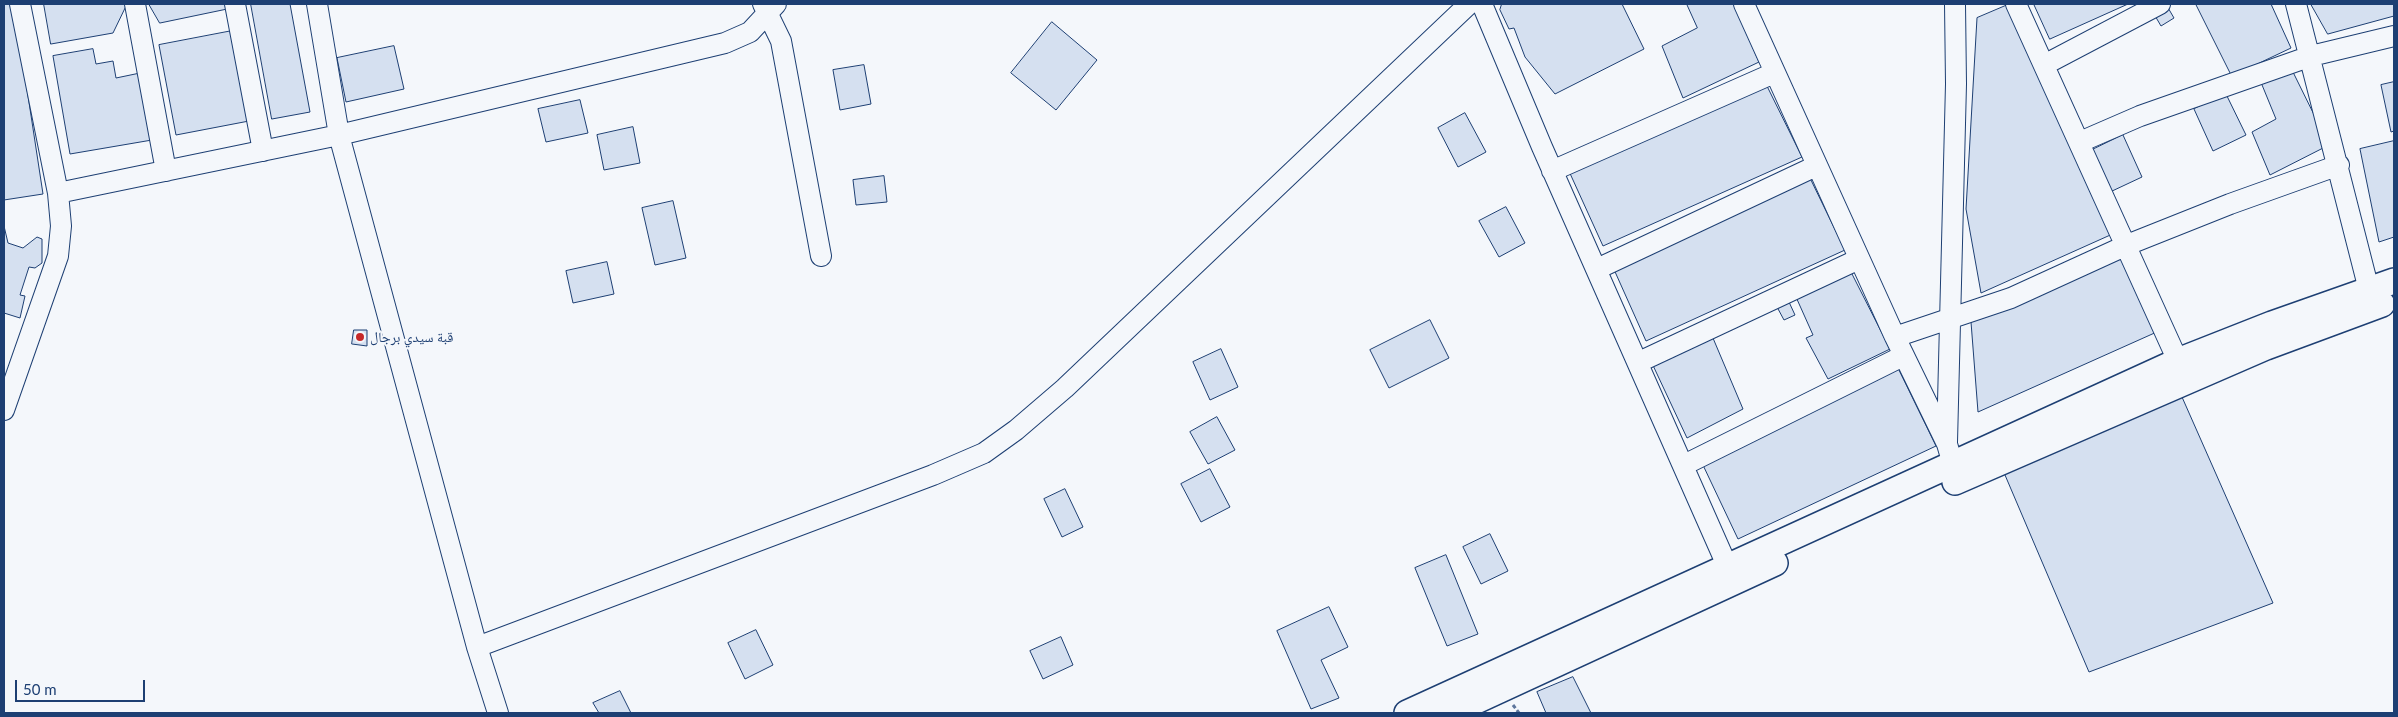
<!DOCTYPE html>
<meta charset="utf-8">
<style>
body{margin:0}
#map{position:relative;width:2398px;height:717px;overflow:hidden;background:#f4f7fb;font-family:Lato,sans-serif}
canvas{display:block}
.frame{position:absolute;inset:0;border:5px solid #1d3f73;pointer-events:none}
.scale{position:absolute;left:15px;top:680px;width:130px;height:22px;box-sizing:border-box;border:2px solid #1d3f73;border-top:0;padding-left:6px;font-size:15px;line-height:18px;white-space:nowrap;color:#1d3f73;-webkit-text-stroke:4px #f4f7fb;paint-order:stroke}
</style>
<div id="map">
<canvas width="2398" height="717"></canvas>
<div class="frame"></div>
<div class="scale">50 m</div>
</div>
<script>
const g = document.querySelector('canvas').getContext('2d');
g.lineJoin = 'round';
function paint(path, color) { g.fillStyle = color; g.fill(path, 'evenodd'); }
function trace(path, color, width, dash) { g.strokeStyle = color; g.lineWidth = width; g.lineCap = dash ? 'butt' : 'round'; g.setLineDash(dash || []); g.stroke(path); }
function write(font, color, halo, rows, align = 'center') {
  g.font = font + ' Lato,"Noto Naskh Arabic",sans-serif'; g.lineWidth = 4; g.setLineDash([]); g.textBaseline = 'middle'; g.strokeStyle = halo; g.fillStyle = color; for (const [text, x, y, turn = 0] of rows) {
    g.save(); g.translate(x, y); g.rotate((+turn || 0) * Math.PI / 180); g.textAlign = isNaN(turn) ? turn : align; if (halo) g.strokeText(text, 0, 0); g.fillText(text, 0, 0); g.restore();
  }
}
const building = new Path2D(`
 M4,4H14L43,194L4,200Z
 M44,4H127L113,33L51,44Z
 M149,4H231L232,8L160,23Z
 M251,4H290L310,112L272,119Z
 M1502,4H1622L1644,49L1555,94L1525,57L1514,28L1509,29L1500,10Z
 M1687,4H1734L1759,62L1683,98L1662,46L1697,28Z
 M2010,4L2117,232L1981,293L1966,209L1977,18Z
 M2034,4H2128L2050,39Z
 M2196,4H2271L2291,48L2232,76Z
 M2311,4H2394V16L2328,34Z
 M2167,6L2174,18L2161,26L2154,14Z
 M1052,22L1097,60L1056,110L1011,73Z
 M232,31L249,121L176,135L159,45Z
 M394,46L404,89L346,102L337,58Z
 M93,49L96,64L113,61L116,78L140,73L152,140L70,154L53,56Z
 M864,65L871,104L840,110L833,70Z
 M2291,68L2329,145L2270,175L2252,132L2276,119L2260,80Z
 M1765,82L1802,157L1603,246L1568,169Z
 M2394,82V131L2391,132L2381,85Z
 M2226,94L2246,135L2213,151L2194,109Z
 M580,100L588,133L546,142L538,109Z
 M1465,113L1486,152L1458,167L1438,128Z
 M633,127L640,163L604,170L597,135Z
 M2123,135L2142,177L2110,192L2090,151Z
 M2394,141V237L2379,242L2360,149Z
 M884,176L887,202L856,205L853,180Z
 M1809,176L1845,250L1646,341L1612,265Z
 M673,201L686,258L655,265L642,208Z
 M1506,207L1525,243L1499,257L1479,221Z
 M4,226L8,243L23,248L37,237L42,239V263L35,268L29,267L20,295L25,296L20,318L4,313Z
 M2123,250L2159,331L1978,412L1971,322Z
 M607,262L614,294L573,303L566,271Z
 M1850,270L1890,349L1828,379L1806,338L1813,335L1796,297Z
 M1789,302L1795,315L1784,320L1777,307Z
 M1430,320L1449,358L1389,388L1370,350Z
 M354,330H367V346L352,344Z
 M1710,331L1743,409L1687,438L1650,359Z
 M1221,349L1238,387L1210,400L1193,362Z
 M1898,368L1936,446L1738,539L1702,463Z
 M2182,397L2273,603L2089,672L2002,468Z
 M1217,417L1235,450L1208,464L1190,432Z
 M1210,469L1230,507L1201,522L1181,484Z
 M1065,489L1083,527L1062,537L1044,499Z
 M1490,534L1508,571L1481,584L1463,547Z
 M1446,555L1478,634L1447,646L1415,568Z
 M1329,607L1348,647L1321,660L1339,698L1311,709L1277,631Z
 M756,630L773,665L745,679L728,643Z
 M1061,637L1073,665L1043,679L1030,651Z
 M1573,677L1591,713H1546L1537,692Z
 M620,691L631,713H599L593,703Z`);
paint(building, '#d5e0f0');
trace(building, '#1d3f73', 1);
const minor = new Path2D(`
 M135,4L166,171
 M235,4L263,151
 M317,4L339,135L477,647L498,713
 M763,4L781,41L821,256
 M1482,4L1542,147L1733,579
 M1744,4L1895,337L1947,444L1957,478
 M2016,4L2178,361
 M2296,4L2369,290
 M2044,65L2160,4
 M2080,142L2140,116L2311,56L2394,36
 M1552,171L1774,73
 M58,193L339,135L725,43L750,32L776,4
 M1597,269L1816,166
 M1895,337L2011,298L2127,245L2230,204L2339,165
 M1639,362L1859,259
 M4,410L58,256L61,226L58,193L20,4
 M1947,442L1956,84L1955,4
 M1684,465L1903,356
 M477,647L933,475L984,453L1016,430L1065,388L1469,4`);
const major = new Path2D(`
 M1955,482L2266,347L2382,304
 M1407,713L2178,361L2272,324L2394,281
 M1450,713L1775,563`);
trace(minor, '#1d3f73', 22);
trace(major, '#1d3f73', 28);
trace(new Path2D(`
 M1513,705L1519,713`), '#5e769c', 3, [4, 2.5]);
trace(minor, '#f4f7fb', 20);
trace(major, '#f4f7fb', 25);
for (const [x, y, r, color] of [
 [360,337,5,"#c62828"]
]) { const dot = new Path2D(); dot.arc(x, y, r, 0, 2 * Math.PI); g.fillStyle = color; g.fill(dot); trace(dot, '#f4f7fb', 2); }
write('14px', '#1d3f73', '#f4f7fb', [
 ["قبة سيدي برجال",370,337]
], 'left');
</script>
